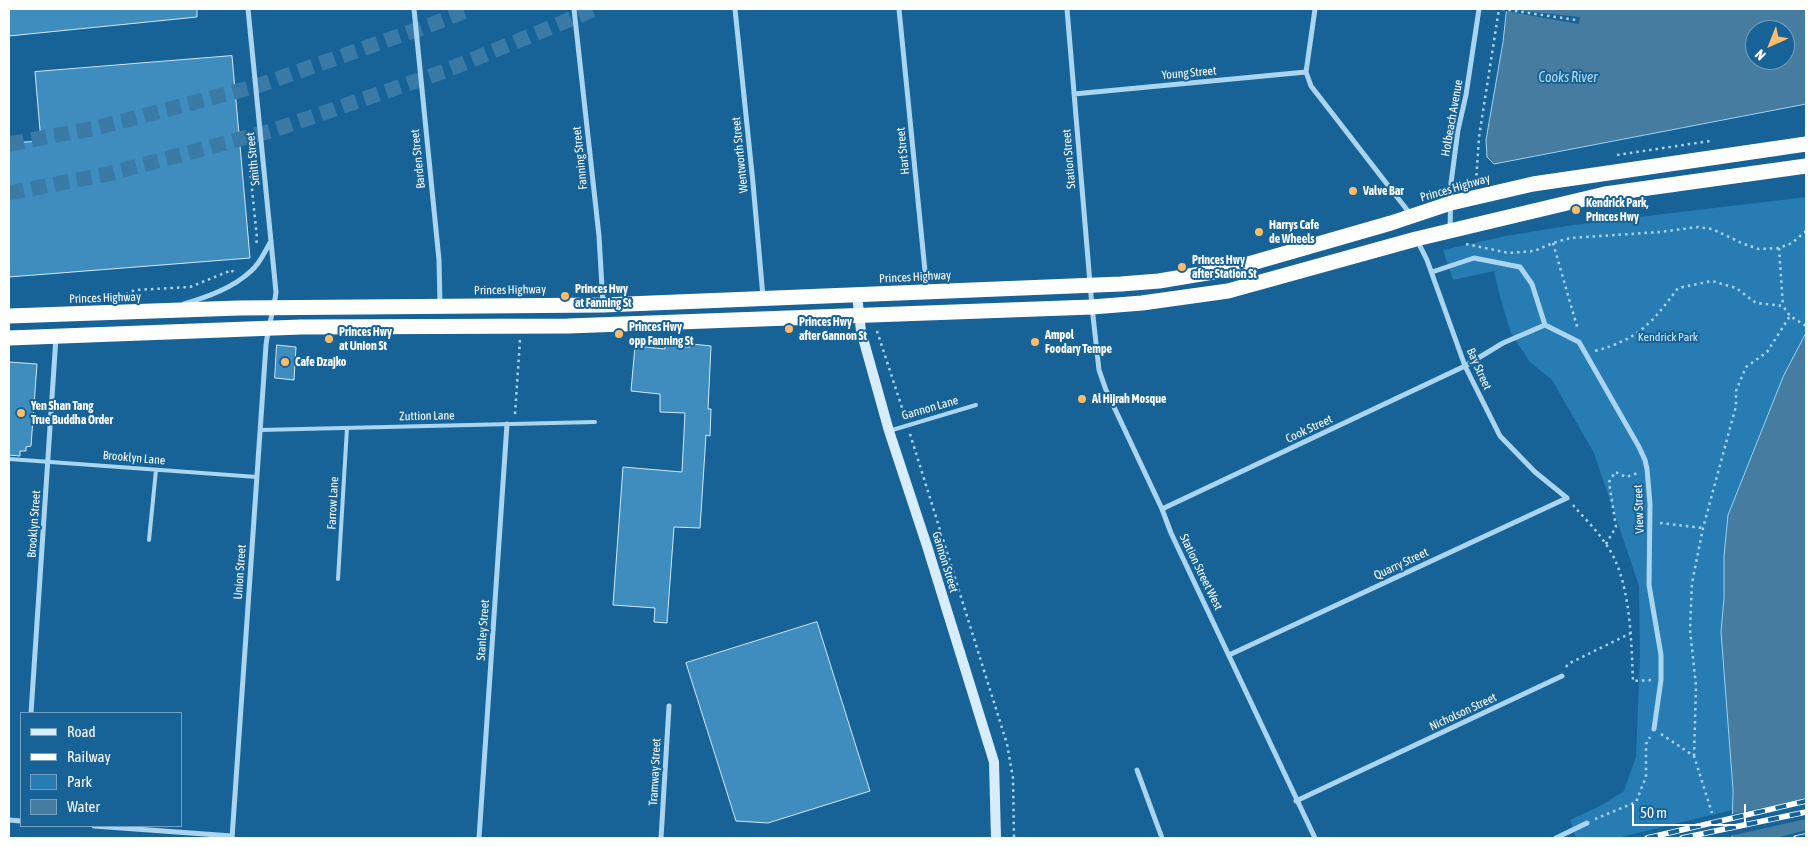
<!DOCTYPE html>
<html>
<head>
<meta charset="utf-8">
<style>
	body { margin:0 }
	#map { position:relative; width:1815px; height:847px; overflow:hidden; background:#176397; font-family:"Asap Condensed",sans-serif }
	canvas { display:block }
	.frame { position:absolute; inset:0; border:10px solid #fff; pointer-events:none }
	.legend { position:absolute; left:20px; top:712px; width:162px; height:115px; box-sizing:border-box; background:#176397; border:1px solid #74a1c1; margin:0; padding:6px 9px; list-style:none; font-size:15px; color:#fff }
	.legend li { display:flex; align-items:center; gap:10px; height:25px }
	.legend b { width:25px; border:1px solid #74a1c1 }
	.north { position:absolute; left:1745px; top:20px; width:50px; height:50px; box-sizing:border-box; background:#176397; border:1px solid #74a1c1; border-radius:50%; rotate:224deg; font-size:14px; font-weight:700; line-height:20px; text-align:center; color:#fff }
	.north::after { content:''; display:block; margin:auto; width:18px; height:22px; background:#ffbc69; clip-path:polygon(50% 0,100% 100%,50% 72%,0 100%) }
	.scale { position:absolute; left:1632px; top:804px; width:114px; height:22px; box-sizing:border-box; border:2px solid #fff; border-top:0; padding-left:6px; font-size:15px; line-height:18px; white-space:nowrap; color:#fff; -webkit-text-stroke:4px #176397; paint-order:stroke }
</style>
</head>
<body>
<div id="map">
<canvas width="1815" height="847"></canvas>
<div class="frame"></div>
<ul class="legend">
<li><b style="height:6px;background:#d7edfc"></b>Road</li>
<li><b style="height:6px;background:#fff"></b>Railway</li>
<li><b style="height:14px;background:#267cb3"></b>Park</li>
<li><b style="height:14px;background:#477ca1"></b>Water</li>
</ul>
<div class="north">N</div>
<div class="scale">50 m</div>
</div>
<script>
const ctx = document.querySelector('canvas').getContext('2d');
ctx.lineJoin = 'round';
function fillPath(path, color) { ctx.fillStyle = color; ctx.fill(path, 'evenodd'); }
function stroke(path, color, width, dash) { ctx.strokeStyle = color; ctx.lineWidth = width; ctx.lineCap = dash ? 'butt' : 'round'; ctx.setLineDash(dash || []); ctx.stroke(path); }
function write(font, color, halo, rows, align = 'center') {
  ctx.font = font + ' "Asap Condensed",sans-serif'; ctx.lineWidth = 4; ctx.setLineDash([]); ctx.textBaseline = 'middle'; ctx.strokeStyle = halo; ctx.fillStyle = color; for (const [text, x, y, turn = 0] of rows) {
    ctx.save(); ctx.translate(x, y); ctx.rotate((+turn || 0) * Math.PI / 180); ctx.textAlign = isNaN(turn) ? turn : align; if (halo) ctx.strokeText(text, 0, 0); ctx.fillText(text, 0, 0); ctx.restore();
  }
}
fillPath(new Path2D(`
	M1806,197V333L1783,377L1728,515L1724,556V598L1721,632L1733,789L1732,810L1617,838H1576L1570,820L1602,805L1624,791L1636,756L1640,657L1639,586L1594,453L1552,380L1530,362L1511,333L1500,297L1494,271L1453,280L1443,250L1506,236L1573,225Z`), '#267cb3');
const water = new Path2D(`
	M1507,9H1806V104L1494,164L1487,157L1486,140L1503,42ZM1755,30H1785V60H1755Z
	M1806,333V838H1732L1733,789L1721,632L1724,598V556L1728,515L1783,377Z`);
fillPath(water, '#477ca1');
stroke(water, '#9bd2f4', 1);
fillPath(new Path2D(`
	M1505,9L1580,17L1579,24L1505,11Z
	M1806,798V819L1730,836L1729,815Z
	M1806,830V838H1776Z`), '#176397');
const building = new Path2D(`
	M9,9H197V17L9,36Z
	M232,56L250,258L9,277V143L41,141L35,72Z
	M692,344L711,346L708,409H711L710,436L706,435L700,528L674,527L667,623L654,622L655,608L613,605L623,467L682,472L685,413L660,412V394L631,391L635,346L665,349V346L689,347L692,346Z
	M277,345L296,347L294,380L275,378Z
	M9,362L37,364L31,446L26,447V451H20V456L9,455Z
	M817,622L870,791L768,823L736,821L686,663Z`);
fillPath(building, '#3f8cbe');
stroke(building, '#d0ebfc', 1);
stroke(new Path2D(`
	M9,144L96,128L257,86L430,25L471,9
	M9,193L108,174L274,130L445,71L595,9`), '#3a7aa7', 15, [15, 8]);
stroke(new Path2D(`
	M1502,9L1576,20
	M1617,155L1710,141
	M254,164L250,170L257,238L256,246
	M1476,182L1479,137L1499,9
	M1553,243L1578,330
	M1466,244L1509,253L1534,251L1553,243L1570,238L1660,232L1698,227L1712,229L1744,244L1759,249L1779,248L1792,243L1806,231
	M1779,248L1783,306
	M120,297L135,290L190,287L232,270L233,273
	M877,331L905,417
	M1595,351C1639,339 1652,323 1678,288L1712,281L1736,288L1756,303L1783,306L1790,316L1806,326
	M515,414L520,340
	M910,434L1007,744L1013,778L1014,838
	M1573,505C1583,517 1596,529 1605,543C1631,577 1631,639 1633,681L1652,680
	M1660,523L1703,528
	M1606,544L1616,527L1609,482L1615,472L1626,477L1638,473
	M1566,667L1568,664L1631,633
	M1661,734L1694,756L1712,813
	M1694,756L1696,686L1690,630L1692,583L1703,528L1736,406V391L1746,367L1767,352L1790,316
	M1595,819L1636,802L1646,777V744L1650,737`), '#a9d5f1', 2.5, [2.5, 4]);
stroke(new Path2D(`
	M260,430L595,422
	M889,431L976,405
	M9,459L257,477
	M149,540L156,470
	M338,579L347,428`), '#a9d5f1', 4);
stroke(new Path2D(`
	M414,9L439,260L440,304
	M574,9L599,236L603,304
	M735,9L753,183L763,297
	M899,9L927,291
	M1067,9L1092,307L1099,370L1106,390L1162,509L1171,533L1315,838
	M1315,9L1306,72L1311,86L1411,215
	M1074,94L1306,72
	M1450,230L1451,183L1458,130L1466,95L1479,9
	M1432,272L1474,258L1520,267L1532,284L1545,325L1579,342L1639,447L1645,460L1647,469L1650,504L1649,585L1661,655V680L1654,729
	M184,304C207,297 233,288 251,271C260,264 265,251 271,241
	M1162,509L1465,366L1503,343L1545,325
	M1229,655L1567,498L1535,472L1500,436L1465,366L1427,260L1417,240
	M31,713L56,337
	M1137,770L1162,838
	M1296,801L1562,676
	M9,820L21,821
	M94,826L232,836
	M232,838L266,345C268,327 274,310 276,292L248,9
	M479,838L507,424
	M661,838L669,706
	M1556,838L1587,823`), '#a9d5f1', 5);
stroke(new Path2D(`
	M857,295L861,331L889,431L927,546L994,762L996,838`), '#d7edfc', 10);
stroke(new Path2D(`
	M9,316L239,308L603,305L1121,284L1159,281L1231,269L1391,223L1451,203L1533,184L1806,144
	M9,338L301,327L568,326L1092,307L1142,303L1228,291L1416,239L1605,194L1806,166`), '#fff', 15);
const rail = new Path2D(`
	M1647,838L1806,801
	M1682,838L1806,812
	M1796,838L1806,836`);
stroke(rail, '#fff', 5.5);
stroke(rail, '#176397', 4, [11]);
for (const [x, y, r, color] of [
	[1353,191,5,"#ffbc69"],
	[1576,210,5,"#ffbc69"],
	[1259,232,5,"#ffbc69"],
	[1182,267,5,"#ffbc69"],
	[565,296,5,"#ffbc69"],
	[789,329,5,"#ffbc69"],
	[619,334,5,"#ffbc69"],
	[329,339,5,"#ffbc69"],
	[1035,342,5,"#ffbc69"],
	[285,362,5,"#ffbc69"],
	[1082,399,5,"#ffbc69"],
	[21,413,5,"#ffbc69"]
]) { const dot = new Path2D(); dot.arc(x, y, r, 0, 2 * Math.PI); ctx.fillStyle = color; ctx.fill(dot); stroke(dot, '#176397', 2); }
write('12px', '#fff', '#176397', [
	["Young Street",1189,73,-5],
	["Holbeach Avenue",1452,118,-80],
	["Hart Street",903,151,-96],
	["Wentworth Street",740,155,-96],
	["Fanning Street",580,158,-96],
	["Smith Street",253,159,-96],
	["Barden Street",418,159,-96],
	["Station Street",1069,159,-95],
	["Princes Highway",1455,188,-16],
	["Princes Highway",915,277,-3],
	["Princes Highway",510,290,-1],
	["Princes Highway",105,298,-2],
	["Bay Street",1479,369,66],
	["Gannon Lane",930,408,-16],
	["Zuttion Lane",427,416,-1],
	["Cook Street",1309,429,-25],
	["Brooklyn Lane",134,458,5],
	["Farrow Lane",333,503,-87],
	["View Street",1639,509,-92],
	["Brooklyn Street",34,524,-86],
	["Gannon Street",945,562,73],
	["Quarry Street",1401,564,-25],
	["Union Street",240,572,-86],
	["Station Street West",1201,572,64],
	["Stanley Street",483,630,-86],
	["Nicholson Street",1463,712,-25],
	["Tramway Street",655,772,-87]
]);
write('bold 12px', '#fff', '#176397', [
	["Valve Bar",1363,191],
	["Kendrick Park,",1586,203],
	["Princes Hwy",1586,217],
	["Harrys Cafe",1269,225],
	["de Wheels",1269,239],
	["Princes Hwy",1192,260],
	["after Station St",1192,274],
	["Princes Hwy",575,289],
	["at Fanning St",575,303],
	["Princes Hwy",799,322],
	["after Gannon St",799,336],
	["Princes Hwy",629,327],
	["opp Fanning St",629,341],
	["Princes Hwy",339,332],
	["at Union St",339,346],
	["Ampol",1045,335],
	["Foodary Tempe",1045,349],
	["Cafe Dzajko",295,362],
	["Al Hijrah Mosque",1092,399],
	["Yen Shan Tang",31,406],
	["True Buddha Order",31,420]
], 'left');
write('12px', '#d0ebfc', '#176397', [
	["Kendrick Park",1668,337]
]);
write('italic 14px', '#b5def8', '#176397', [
	["Cooks River",1568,78]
]);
</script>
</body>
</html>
